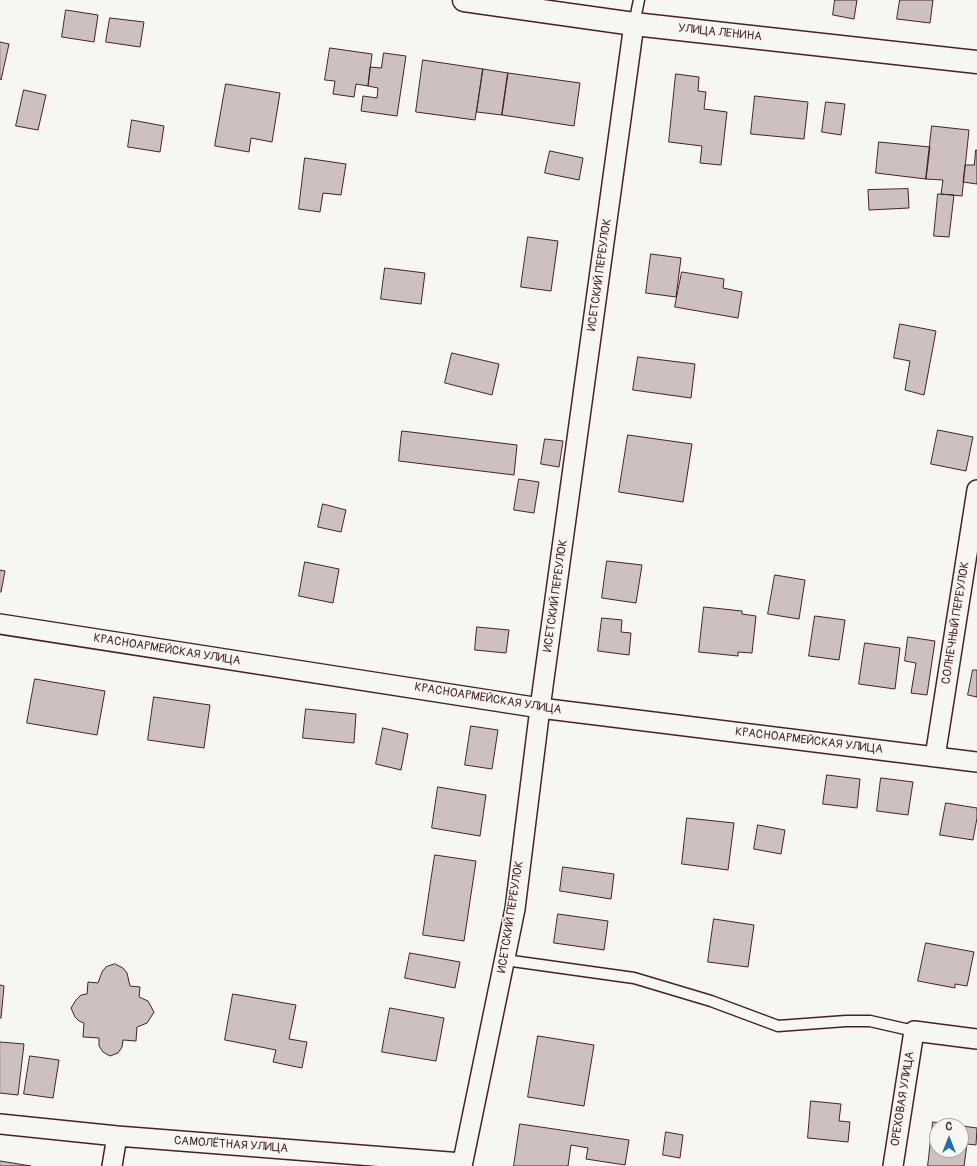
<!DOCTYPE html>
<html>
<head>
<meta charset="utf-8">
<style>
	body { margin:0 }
	#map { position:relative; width:977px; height:1166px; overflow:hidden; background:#f6f6f2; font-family:Pangolin,sans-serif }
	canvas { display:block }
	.north { position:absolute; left:929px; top:1118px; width:40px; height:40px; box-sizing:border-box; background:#f6f6f2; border:1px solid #b1a0a2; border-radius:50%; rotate:0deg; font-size:11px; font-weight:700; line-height:16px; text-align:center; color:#4a1f2b }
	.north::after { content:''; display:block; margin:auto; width:14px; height:18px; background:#1f6fb2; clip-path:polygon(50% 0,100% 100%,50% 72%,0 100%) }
</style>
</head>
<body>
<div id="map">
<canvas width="977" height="1166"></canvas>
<div class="north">С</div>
</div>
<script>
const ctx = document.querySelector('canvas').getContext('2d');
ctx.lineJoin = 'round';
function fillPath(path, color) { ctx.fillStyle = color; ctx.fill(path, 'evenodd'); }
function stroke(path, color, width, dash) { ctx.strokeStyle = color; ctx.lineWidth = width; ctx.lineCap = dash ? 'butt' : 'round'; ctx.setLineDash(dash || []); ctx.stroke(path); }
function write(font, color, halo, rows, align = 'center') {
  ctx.font = font + ' Pangolin,sans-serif'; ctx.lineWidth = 3; ctx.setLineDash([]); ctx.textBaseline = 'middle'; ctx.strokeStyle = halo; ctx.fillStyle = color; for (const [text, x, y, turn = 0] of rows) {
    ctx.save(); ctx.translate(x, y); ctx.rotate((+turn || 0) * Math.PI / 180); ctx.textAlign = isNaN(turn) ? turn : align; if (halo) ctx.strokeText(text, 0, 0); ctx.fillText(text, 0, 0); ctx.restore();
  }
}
const building = new Path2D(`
	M835,0H857L854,19L833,15Z
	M900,0H933L930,23L897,19Z
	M66,10L98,15L94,42L62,37Z
	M110,18L144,22L140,47L106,42Z
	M0,42L9,44L1,80L0,79Z
	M330,48L372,54L368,86L356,84L354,97L333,94L335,81L325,80Z
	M384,53L406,56L397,116L361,111L363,96L377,98L378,88L368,86L370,67L381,68Z
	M423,60L483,69L475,120L416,112Z
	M483,69L508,73L502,115L477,112Z
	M508,73L580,83L574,126L502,115Z
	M676,74L699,77L698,91L706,92L704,109L727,112L721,165L700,163L702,146L669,142Z
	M226,84L280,93L272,142L251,138L249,152L215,146Z
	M24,90L46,95L38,130L16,126Z
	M755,96L808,102L804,139L751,134Z
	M826,102L845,104L841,135L822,132Z
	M132,120L164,126L160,152L128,147Z
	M932,126L969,130L962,196L941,194L943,180L926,179Z
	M879,142L930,147L926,179L876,173Z
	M976,150H977V184L963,182L965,165H974Z
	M550,151L583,158L579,180L545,173Z
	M305,158L346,164L341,195L323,193L320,212L299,209Z
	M908,189L909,208L869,210L868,190Z
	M938,194L954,195L949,237L934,236Z
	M528,237L558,241L551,291L521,287Z
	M651,254L681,258L676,297L646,293Z
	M385,268L425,273L421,304L381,299Z
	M682,272L724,279L723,288L742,292L738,318L675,307Z
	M900,324L936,331L924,395L905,390L910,361L894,358Z
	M452,353L499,364L492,395L445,383Z
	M638,357L695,364L691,398L633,390Z
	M938,430L973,437L966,471L931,464Z
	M402,431L517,445L514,475L399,461Z
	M628,435L692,444L683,502L619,492Z
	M545,439L563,441L559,467L541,464Z
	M519,479L539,482L534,513L514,510Z
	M323,504L346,510L341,532L318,527Z
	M607,561L642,565L636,603L602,598Z
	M305,562L339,569L333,603L299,596Z
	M0,570L5,571L1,592H0Z
	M775,575L805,580L799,619L768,614Z
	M704,607L742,611V614L756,616L752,653L738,652V656L699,652Z
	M815,616L845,620L839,660L809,656Z
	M602,618L622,620L621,632L631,633L629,655L598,651Z
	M477,627L509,630L506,653L475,650Z
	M908,637L935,641L927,695L911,693L916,663L905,661Z
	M865,643L900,648L895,689L859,684Z
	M973,670H977V697L968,695Z
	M35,679L105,691L97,735L27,723Z
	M154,697L210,705L204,748L148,740Z
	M306,709L356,714L354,743L303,738Z
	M471,726L498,730L492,769L465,765Z
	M383,728L408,734L401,770L376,764Z
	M827,775L860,779L857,808L823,804Z
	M881,778L913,782L908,815L877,811Z
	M438,787L486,795L480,836L432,828Z
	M946,803L977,808V818L973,840L940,835Z
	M687,818L734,823L728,870L682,864Z
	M758,825L785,830L781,854L754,849Z
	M435,855L476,861L464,941L423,935Z
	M563,867L614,874L611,899L560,891Z
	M558,914L608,921L604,950L554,943Z
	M714,919L754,925L748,967L708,962Z
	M926,943L974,952L967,986L955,984V988L918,981Z
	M410,953L460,962L455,988L405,978Z
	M115,964L123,968L127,973L130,986L140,987L139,997L148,1001L154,1012L147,1023L137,1027L136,1041L123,1040L122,1047L118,1053L110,1056L103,1052L99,1046V1038L83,1037L84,1023L79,1021L75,1017L71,1008L76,1000L81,995L87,994L88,982L98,983L102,972L106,967Z
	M0,985L4,986L1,1018H0Z
	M233,994L296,1005L289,1039L307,1042L302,1068L273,1062L276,1050L225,1040Z
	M390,1008L444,1018L436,1061L382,1052Z
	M538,1036L594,1045L584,1106L528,1097Z
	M0,1042L24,1044L18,1095L0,1093Z
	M30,1056L59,1060L53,1098L24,1094Z
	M811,1101L841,1104L839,1121L850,1122L848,1142L808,1138Z
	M933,1122L977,1128L976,1145L967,1144L964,1166H928ZM937,1126H961V1150H937Z
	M520,1124L629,1140L625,1165L586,1159L588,1148L571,1145L568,1166H514Z
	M666,1132L683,1135L680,1158L663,1155Z
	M0,1161L31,1166H0Z`);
fillPath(building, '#ccc1c0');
stroke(building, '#4a1f2b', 1);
const service = new Path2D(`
	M634,24L639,0
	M505,960L634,978L711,1001L778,1026L846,1021H870L914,1031`);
const minor = new Path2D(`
	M0,624L540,708L977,762
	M935,757L977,490
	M0,1124L117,1136L462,1163
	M112,1166L117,1136
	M462,1166L515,909L540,708L634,24
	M893,1166L914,1031L977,1039`);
const tertiary = new Path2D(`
	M464,0L634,24L977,62`);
stroke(service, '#4a1f2b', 13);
stroke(minor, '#4a1f2b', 22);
stroke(tertiary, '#4a1f2b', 25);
stroke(service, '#f6f6f2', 10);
stroke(minor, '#f6f6f2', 19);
stroke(tertiary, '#f6f6f2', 22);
write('12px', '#4a1f2b', '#f6f6f2', [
	["УЛИЦА ЛЕНИНА",720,33,6],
	["ИСЕТСКИЙ ПЕРЕУЛОК",600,275,-82],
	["ИСЕТСКИЙ ПЕРЕУЛОК",556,596,-82],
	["СОЛНЕЧНЫЙ ПЕРЕУЛОК",956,623,-81],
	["КРАСНОАРМЕЙСКАЯ УЛИЦА",167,650,9],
	["КРАСНОАРМЕЙСКАЯ УЛИЦА",488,699,9],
	["КРАСНОАРМЕЙСКАЯ УЛИЦА",809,741,7],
	["ИСЕТСКИЙ ПЕРЕУЛОК",511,917,-81],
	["ОРЕХОВАЯ УЛИЦА",903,1099,-81],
	["САМОЛЁТНАЯ УЛИЦА",231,1145,4]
]);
</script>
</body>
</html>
